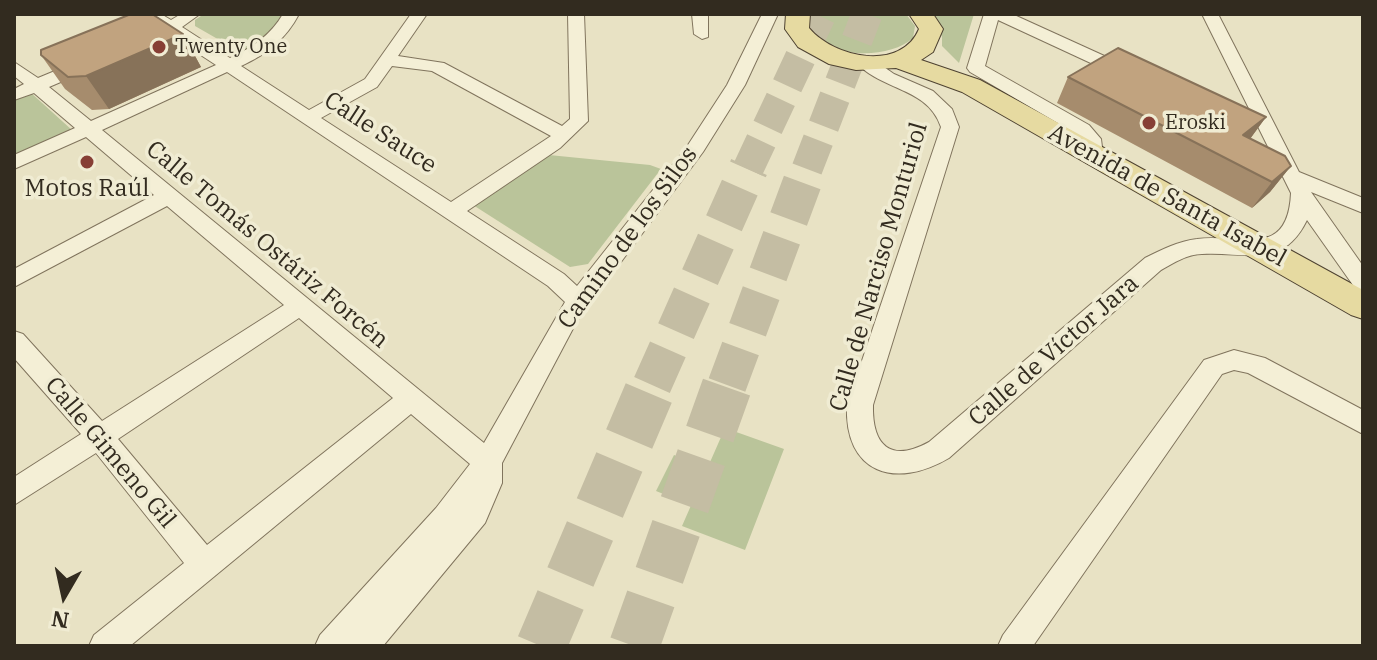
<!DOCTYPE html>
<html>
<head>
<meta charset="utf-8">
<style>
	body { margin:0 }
	#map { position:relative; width:1377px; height:660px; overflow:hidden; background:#e8e2c4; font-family:"IBM Plex Serif",serif }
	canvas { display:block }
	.frame { position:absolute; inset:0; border:16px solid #322b1f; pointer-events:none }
	.north { position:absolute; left:24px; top:556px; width:80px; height:80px; -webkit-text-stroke:6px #f0ecd3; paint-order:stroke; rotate:189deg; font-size:22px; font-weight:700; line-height:32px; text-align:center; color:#322b1f }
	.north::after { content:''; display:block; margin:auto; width:28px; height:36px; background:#322b1f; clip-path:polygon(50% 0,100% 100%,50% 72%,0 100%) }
</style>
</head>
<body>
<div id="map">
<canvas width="1377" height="660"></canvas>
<div class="frame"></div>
<div class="north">N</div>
</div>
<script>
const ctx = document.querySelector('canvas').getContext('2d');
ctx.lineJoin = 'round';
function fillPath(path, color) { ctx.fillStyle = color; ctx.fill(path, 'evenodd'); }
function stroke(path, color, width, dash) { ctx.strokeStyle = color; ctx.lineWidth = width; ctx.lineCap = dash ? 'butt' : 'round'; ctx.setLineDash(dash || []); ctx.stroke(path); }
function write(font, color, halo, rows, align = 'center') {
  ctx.font = font + ' "IBM Plex Serif",serif'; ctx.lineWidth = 7; ctx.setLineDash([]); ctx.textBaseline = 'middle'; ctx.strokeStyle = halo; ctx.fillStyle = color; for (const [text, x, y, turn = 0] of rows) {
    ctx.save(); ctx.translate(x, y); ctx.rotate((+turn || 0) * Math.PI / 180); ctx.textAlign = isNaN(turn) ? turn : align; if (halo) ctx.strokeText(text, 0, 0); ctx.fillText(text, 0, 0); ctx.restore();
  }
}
fillPath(new Path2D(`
	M204,14H283L273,33L242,53L195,26V20Z
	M811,14H906L915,26L913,38C888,61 818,60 807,22Z
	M932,14H974L959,63L942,46V37Z
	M30,92L73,131L14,157V98Z
	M549,155L650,165L661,169L588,264L570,267L473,205Z
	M725,428L784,449L745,550L682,526Z
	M674,455L703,466L686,503L656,491Z`), '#bac49a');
stroke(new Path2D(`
	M748,169L821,14
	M807,169L867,14`), '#c4bda3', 31, [31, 15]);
stroke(new Path2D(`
	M652,385L749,167
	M727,385L808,167`), '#c4bda3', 39, [39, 20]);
stroke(new Path2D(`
	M541,646L653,383
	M634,646L728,383`), '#c4bda3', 50, [50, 25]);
const street = new Path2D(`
	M142,14H161L171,20L181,14H200L182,27L230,58C252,48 271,35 283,14H299C286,39 267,54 241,66L309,110L365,79L411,14H427L398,56L444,63L562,126L570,119L568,14H584L588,121L560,148L467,211L564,274L577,286L686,148L727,85L762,14H778L745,85L703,152L577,321L502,463V483L485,523L383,646H315L320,635L436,508L470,464L411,414L130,646H89L94,635L184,563L96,453L14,505V477L81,434L14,358V331L23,334L102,421L284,305L167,206L14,287V269L154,195L86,137L14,169V155L75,128L34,93L14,100V89L24,84L14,76V62L38,78L79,61H91L94,65L91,69L49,87L91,121L216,65L170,35L160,39L154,37L152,34L159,27ZM392,66L432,71L551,136L451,202L321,118L377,87ZM227,72L548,286L565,302L484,443L102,130ZM299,318L393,398L207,545L118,439Z
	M692,14H708V37L702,39L694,34Z
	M984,14H1012L1133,69L1136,73L1133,77H1121L998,20L985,66L1089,125L1101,139L1103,155L1100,159H1086L1082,140L1075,133L970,72L967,68Z
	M1202,14H1218L1299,172L1363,198V213L1311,192L1363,266V290L1355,288L1307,220C1282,271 1245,251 1202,254C1187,254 1174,263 1161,270L949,458C895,490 844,473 847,405L941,127C928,87 881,91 856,62L859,58H871L894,74L933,91L952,109L959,127L873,405C872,446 891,463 929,442L1145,258C1161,250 1179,241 1197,239C1239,233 1288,261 1291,193Z
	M1234,350L1265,358L1363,410V434L1248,373L1234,370L1222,374L1033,646H998L1003,635L1204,360Z`);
const primary = new Path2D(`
	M786,14H810L809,28C834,58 901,72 919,29L909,14H933L943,29L933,52L921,60L980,80L1363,290V319L1351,315L962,92L896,68L856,70L829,64L798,47L785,29Z`);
stroke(street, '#80745d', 2);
stroke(primary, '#4e4231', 2);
fillPath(street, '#f4efd6');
fillPath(primary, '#e6daa1');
fillPath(new Path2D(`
	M183,34L201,67L109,109L92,110L65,89L41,55Z
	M1068,77L1266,117L1250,139L1291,166L1270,192L1252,208L1057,103Z`), '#a68c6d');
fillPath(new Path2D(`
	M183,34L201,67L109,109L86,76Z
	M1266,117L1247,143L1243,135Z
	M1291,166L1270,192L1252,208L1272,182Z`), '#877259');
const building = new Path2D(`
	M131,14H152L183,34L86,76L68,77L41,55V50Z
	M1118,48L1266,117L1243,135L1285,156L1291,166L1272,182L1068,77Z`);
fillPath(building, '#c1a37f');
stroke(building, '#877259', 2);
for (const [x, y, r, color] of [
	[159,47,8,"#873f35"],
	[1149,123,8,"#873f35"],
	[87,162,8,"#873f35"]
]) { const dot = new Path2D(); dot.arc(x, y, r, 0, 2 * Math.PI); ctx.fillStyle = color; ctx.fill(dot); stroke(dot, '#f0ecd3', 3); }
write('20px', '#322b1f', '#f0ecd3', [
	["Twenty One",175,47],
	["Eroski",1165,123]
], 'left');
write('24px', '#322b1f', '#f0ecd3', [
	["Calle Sauce",380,133,33],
	["Avenida de Santa Isabel",1167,196,29],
	["Camino de los Silos",628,238,-54],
	["Calle Tomás Ostáriz Forcén",267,245,40],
	["Calle de Narciso Monturiol",879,267,-74],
	["Calle de Víctor Jara",1054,351,-41],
	["Calle Gimeno Gil",110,453,50]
]);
write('24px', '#322b1f', '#f0ecd3', [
	["Motos Raúl",87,189]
]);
</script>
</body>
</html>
